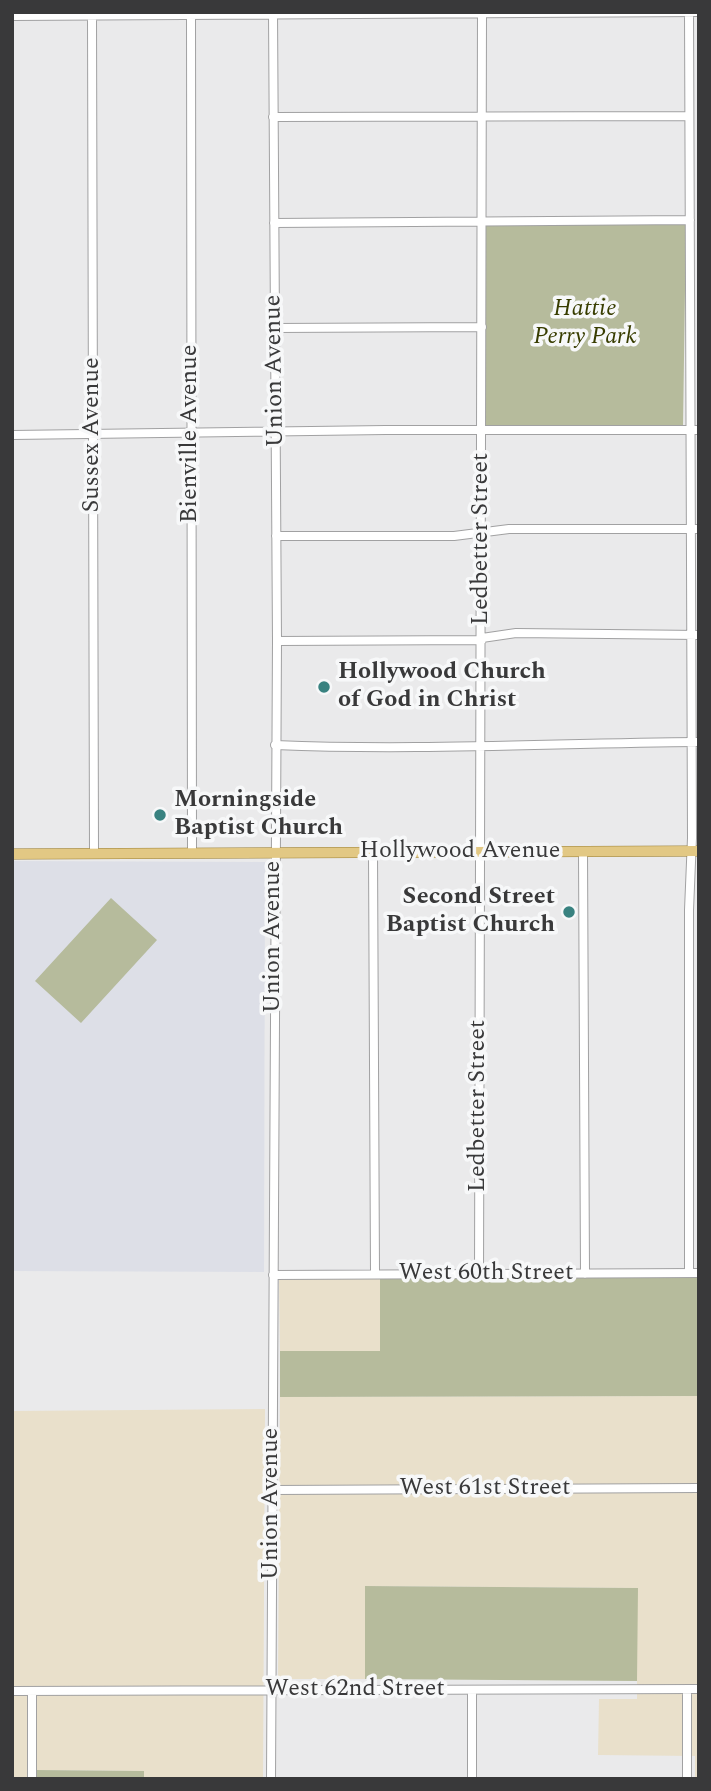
<!DOCTYPE html>
<html>
<head>
<meta charset="utf-8">
<style>
	body { margin:0 }
	#map { position:relative; width:711px; height:1791px; overflow:hidden; background:#eaeaeb; font-family:Spectral,serif }
	canvas { display:block }
	.frame { position:absolute; inset:0; border:14px solid #39393a; pointer-events:none }
</style>
</head>
<body>
<div id="map">
<canvas width="711" height="1791"></canvas>
<div class="frame"></div>
</div>
<script>
const ctx = document.querySelector('canvas').getContext('2d');
ctx.lineJoin = 'round';
function fillPath(path, color) { ctx.fillStyle = color; ctx.fill(path, 'evenodd'); }
function stroke(path, color, width, dash) { ctx.strokeStyle = color; ctx.lineWidth = width; ctx.lineCap = dash ? 'butt' : 'round'; ctx.setLineDash(dash || []); ctx.stroke(path); }
function write(font, color, halo, rows, align = 'center') {
  ctx.font = font + ' Spectral,serif'; ctx.lineWidth = 7; ctx.setLineDash([]); ctx.textBaseline = 'middle'; ctx.strokeStyle = halo; ctx.fillStyle = color; for (const [text, x, y, turn = 0] of rows) {
    ctx.save(); ctx.translate(x, y); ctx.rotate((+turn || 0) * Math.PI / 180); ctx.textAlign = isNaN(turn) ? turn : align; if (halo) ctx.strokeText(text, 0, 0); ctx.fillText(text, 0, 0); ctx.restore();
  }
}
fillPath(new Path2D(`
	M279,1279H380V1351H280Z
	M699,1396V1779H695V1756L598,1755L599,1699H637V1588L366,1586L365,1679H278L280,1397Z
	M265,1409L263,1779H144V1771L36,1770V1779H12V1411Z`), '#e9e0cb');
fillPath(new Path2D(`
	M13,861L265,862L264,1272L12,1271Z`), '#dddfe7');
fillPath(new Path2D(`
	M686,224L683,426H486V225Z
	M111,898L157,940L81,1023L35,981Z
	M699,1277V1396L280,1397V1351H380V1279Z
	M365,1586L638,1588L637,1681L365,1679Z
	M36,1770L144,1771V1779H36Z`), '#b6bb9c');
const minor = new Path2D(`
	M689,12L692,838L689,910V1273
	M191,15L192,853
	M12,16L699,12
	M92,16L94,854
	M273,117L689,116
	M274,223L690,220
	M275,328L482,327
	M12,435L386,430H699
	M276,536H454L509,529H699
	M482,638L516,633L699,635
	M277,641L482,640
	M275,745C416,751 557,743 699,742
	M583,852L585,1274
	M373,853L375,1274
	M479,1274L482,12
	M273,1275L699,1273
	M272,1490L699,1488
	M687,1689V1779
	M472,1690V1779
	M12,1691L699,1689
	M32,1691V1779
	M271,1779L277,641L273,12`);
const major = new Path2D(`
	M12,854L699,851`);
stroke(minor, '#a1a1a2', 10);
stroke(major, '#9a7f35', 11);
stroke(minor, '#fff', 8);
stroke(major, '#e2c884', 10);
for (const [x, y, r, color] of [
	[324,687,7,"#398280"],
	[160,815,7,"#398280"],
	[569,912,7,"#398280"]
]) { const dot = new Path2D(); dot.arc(x, y, r, 0, 2 * Math.PI); ctx.fillStyle = color; ctx.fill(dot); stroke(dot, '#f7f8f9', 2.5); }
write('italic 24px', '#383d00', '#f7f8f9', [
	["Hattie",585,310],
	["Perry Park",585,338]
]);
write('24px', '#39393a', '#f7f8f9', [
	["Union Avenue",276,371,-91],
	["Bienville Avenue",191,434,-90],
	["Sussex Avenue",93,435,-90],
	["Ledbetter Street",482,539,-90],
	["Hollywood Avenue",460,852],
	["Union Avenue",274,937,-90],
	["Ledbetter Street",479,1106,-90],
	["West 60th Street",486,1274],
	["West 61st Street",485,1489],
	["Union Avenue",272,1504,-90],
	["West 62nd Street",355,1690]
]);
write('bold 24px', '#39393a', '#f7f8f9', [
	["Hollywood Church",338,673],
	["of God in Christ",338,701],
	["Morningside",174,801],
	["Baptist Church",174,829],
	["Second Street",555,898,"right"],
	["Baptist Church",555,926,"right"]
], 'left');
</script>
</body>
</html>
